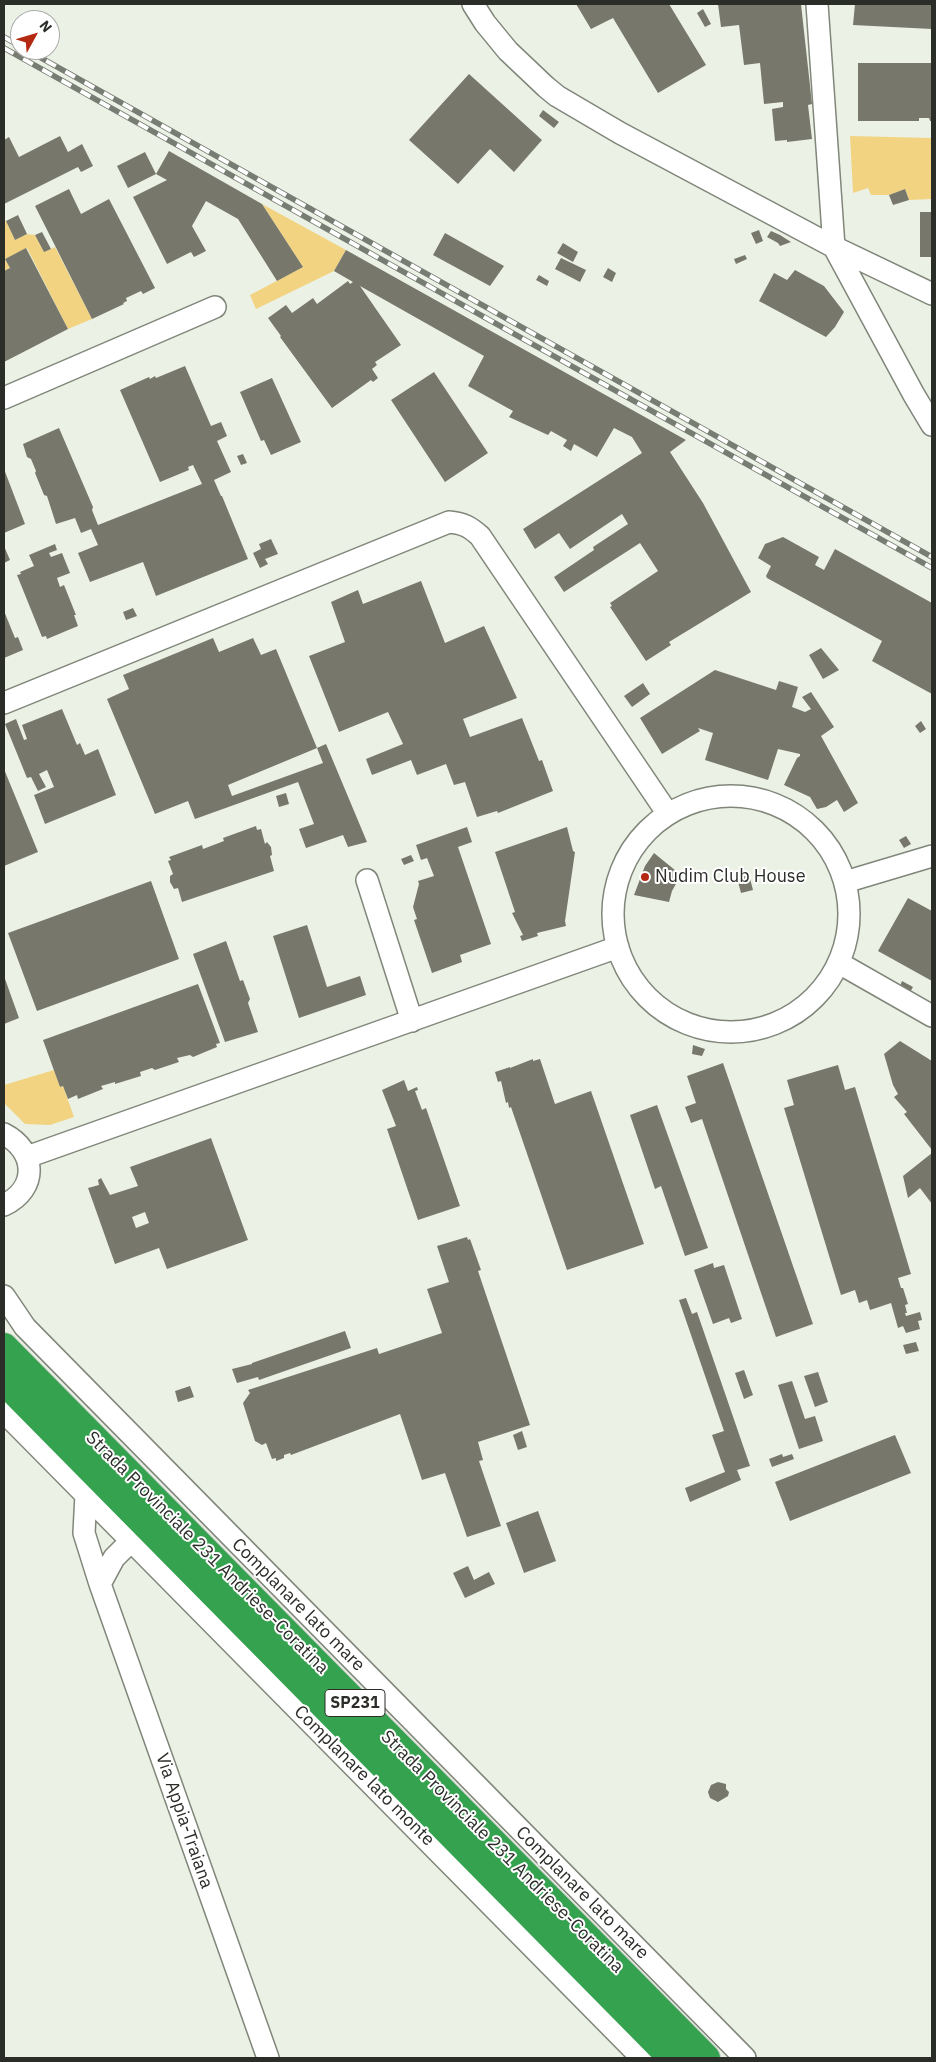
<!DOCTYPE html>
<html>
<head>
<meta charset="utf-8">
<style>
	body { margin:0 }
	#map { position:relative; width:936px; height:2062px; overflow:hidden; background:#ebf2e5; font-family:"IBM Plex Sans",sans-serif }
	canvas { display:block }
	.frame { position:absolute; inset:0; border:5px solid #2a2d28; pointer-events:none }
	.north { position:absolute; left:10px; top:10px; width:50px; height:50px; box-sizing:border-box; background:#fff; border:1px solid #aaaba9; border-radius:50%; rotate:51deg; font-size:14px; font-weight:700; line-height:20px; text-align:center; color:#2a2d28 }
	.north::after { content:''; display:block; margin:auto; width:18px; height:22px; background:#b52811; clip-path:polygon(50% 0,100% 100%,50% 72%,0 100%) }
</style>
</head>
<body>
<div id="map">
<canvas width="936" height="2062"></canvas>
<div class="frame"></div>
<div class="north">N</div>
</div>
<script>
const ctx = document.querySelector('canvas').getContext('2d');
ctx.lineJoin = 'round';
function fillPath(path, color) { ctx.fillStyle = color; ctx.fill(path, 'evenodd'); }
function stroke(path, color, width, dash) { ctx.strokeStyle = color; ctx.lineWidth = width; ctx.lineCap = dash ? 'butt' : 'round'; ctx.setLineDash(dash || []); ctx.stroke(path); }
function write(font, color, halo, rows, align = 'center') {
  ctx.font = font + ' "IBM Plex Sans",sans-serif'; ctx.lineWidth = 4; ctx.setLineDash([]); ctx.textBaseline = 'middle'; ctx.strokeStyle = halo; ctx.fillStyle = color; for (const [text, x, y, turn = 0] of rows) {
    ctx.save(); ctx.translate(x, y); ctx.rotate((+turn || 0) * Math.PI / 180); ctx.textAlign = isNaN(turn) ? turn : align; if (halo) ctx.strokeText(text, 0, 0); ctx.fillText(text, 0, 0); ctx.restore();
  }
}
fillPath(new Path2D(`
	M850,136L932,138V201V199L909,200L905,189L889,195H871L868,188L853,193Z
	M262,204L346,250L334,271L256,309L250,295L303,267Z
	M6,221L15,240L27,234L35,235L44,252L55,247L92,319L68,329L27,248L5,259L10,268L4,271V222Z
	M54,1070L60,1087L63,1086L74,1117L50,1125L25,1124L4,1103V1085Z`), '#f1d382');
fillPath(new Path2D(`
	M576,4H669L706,65L658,93L613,18L591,29Z
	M718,4H801L812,104L808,105L812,139L787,142V140L775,141L772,109L783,107V102L764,104L760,63L744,65L739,25L721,27Z
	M855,4H932V29L853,25Z
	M703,9L711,24L705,27L697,13Z
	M858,63H932V121H930L929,118H919V121H858Z
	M469,74L542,140L514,172L490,149L458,184L409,140Z
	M543,110L559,122L554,128L539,116Z
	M60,136L68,152L82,144L93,166L81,172L78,167L4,204V140L9,137L19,157Z
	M169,151L262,204L303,267L277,281L238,219L206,201L192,226L206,251L194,257L191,252L167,264L133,197L167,180L156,174L128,188L117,166L145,152L156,174Z
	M69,189L81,214L109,199L155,288L143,294L141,291L126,298L127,301L123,303L124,304L92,319L35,206Z
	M905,189L909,200L893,205L889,195Z
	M920,212H932V257H920Z
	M18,215L27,234L15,240L6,221Z
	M759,230L763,241L756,244L751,233Z
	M771,231L780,235L791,242L780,246L778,243L767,237Z
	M42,232L51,249L44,252L35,235Z
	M445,233L504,266L490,286L433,255Z
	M563,243L578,252L573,262L557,253Z
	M26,248L68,329L4,362V271L10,268L5,259Z
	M346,250L686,440L670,452L703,503L751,592L669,642L671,645L646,661L610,607L612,606L610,603L658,571L640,543L564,592L554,577L594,550L593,547L628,524L622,514L570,549L559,533L535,549L523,529L642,453L632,437L614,428L597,457L574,444L571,451L563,446L567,440L551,431L548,435L509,417L513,411L468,386L484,356L360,286L401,345L375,362L377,365L372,369L378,378L373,382L371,380L332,408L280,337L281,336L268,318L286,305L292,313L313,298L317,304L348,281L350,284L353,282L334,271Z
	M745,255L747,259L736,264L734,259Z
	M561,258L586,270L580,282L555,269Z
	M608,268L616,273L612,282L603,277Z
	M795,270L824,286L844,312L835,327L826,337L759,301L774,273L787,280Z
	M539,275L549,281L547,286L536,280Z
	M185,366L211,426L221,422L227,436L217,441L231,472L214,480L221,496H222L248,559L156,596L143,562L90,582L78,553L98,545L91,529L81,533L75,518L56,524L47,496L44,495L35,473L36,471L31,459L27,457L23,444L59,428L93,507L92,510L98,525L202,484L193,465L188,467L189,470L160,482L120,390L149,377L150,379L155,376L156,378Z
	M434,372L488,453L445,482L391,400Z
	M272,378L301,442L271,455L264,440L261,441L240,392Z
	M243,454L247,463L241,465L237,456Z
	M4,469L25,524L4,533Z
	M783,537L819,557L815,565L824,570L835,549L932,603V694L872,661L882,641L767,578L766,576L771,566L758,558L765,544Z
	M271,539L278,554L265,559L268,564L260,568L253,553L261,549L259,544Z
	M55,544L57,550L49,553L51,557L62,553L70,573L57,578L60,587L64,585L76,615H74L78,626L47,639L46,636L42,637L17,575L21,574L20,572L34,566L29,555Z
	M4,546L10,560L4,563Z
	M421,581L445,643L484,626L517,698L463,719L470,737L522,718L539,761L542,760L553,791L498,813L497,811L477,817L465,782L454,785L446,764L417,775L411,760L372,775L366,759L403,744L388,712L339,732L309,656L345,642L331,602L358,590L363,604Z
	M133,608L137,616L126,620L123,612Z
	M4,611L15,638L18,637L23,650L4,658Z
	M213,638L219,652L253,638L261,655L276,649L317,748L228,785L232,796L323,763L317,748L326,744L367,842L348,847L343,835L306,848L299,829L314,824L298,782L195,819L188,801L155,814L107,699L129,689L123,675Z
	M821,648L839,670L823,679L809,655Z
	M715,670L776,690L779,681L798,687L792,707L805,712L811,709L802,697L811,692L834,727L821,736L858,803L844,812L837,800L826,807L817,809L810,797L784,785L797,758L800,756V754L778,749L768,780L705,760L713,733L698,728L700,731L662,754L640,718Z
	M643,683L650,694L632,707L624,696Z
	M62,709L77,745L80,743L85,755L98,749L116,795L45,824L34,795L54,787L47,770L39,774L46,787L38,791L31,777L27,778L5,724L16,719L24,740L27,739L22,725Z
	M921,721L926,729L920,733L915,726Z
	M4,769L38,852L4,866Z
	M286,793L289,804L279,807L276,796Z
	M256,826L257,830L261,829L265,844L267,842L271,847L272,855L270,856L274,871L182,902L178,888L174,889L170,882V876L173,874L168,861L171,860L169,857L202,845L203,849L224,841L223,838Z
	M467,827L472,842L458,847L491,944L460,955L462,962L432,973L414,920L417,919L413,907L419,884L418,881L434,876L427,858L421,860L416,845Z
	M567,827L573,851L575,852L565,921L566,926L537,933L538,936L522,941L520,936L523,935L512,913L515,912L495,852Z
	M906,836L911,844L904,848L899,840Z
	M654,853L681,875L672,891L669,902L634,895L645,866Z
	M411,855L414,861L404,865L401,859Z
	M749,875L753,890L741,893L737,878Z
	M151,881L179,959L37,1011L8,933Z
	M908,898L932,911V981L878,951Z
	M307,925L327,987L360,976L366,995L299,1018L273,936Z
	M226,941L240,981L243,980L250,999L248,1003L258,1032L225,1042L193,954Z
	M4,976L19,1018L4,1024Z
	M902,981L913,987L909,994L899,989Z
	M198,984L220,1043L216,1044L217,1047L193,1057L190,1055L177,1058L179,1062L155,1070L152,1068L140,1072L141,1076L115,1084V1082L101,1086L103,1089L78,1099L77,1095L68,1099L63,1086L60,1087L43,1040Z
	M900,1041L932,1061V1150L904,1114L907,1112L894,1097L898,1094L893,1085L884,1054Z
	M693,1045L705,1049L702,1056L692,1054Z
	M533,1059V1061L540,1059L555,1104L591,1091L644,1244L567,1270L511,1107L509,1108L508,1102L506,1103L501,1081L498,1082L495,1072L510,1067V1068Z
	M723,1063L813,1324L776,1337L702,1119L691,1123L685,1107L696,1103L687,1076Z
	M838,1065L845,1090L855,1087L911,1274L898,1278L901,1288H903L908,1304L905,1305L907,1313H905L906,1316L920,1312L922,1320L918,1321L920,1329L906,1333L903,1326L898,1328L891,1303L870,1310L867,1300L859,1303L855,1290L841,1295L784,1108L794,1105L787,1080Z
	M404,1080L408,1091L417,1087L418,1090L415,1091L422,1110L426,1108L460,1206L418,1220L387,1129L396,1126L382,1090Z
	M657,1105L708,1248L685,1256L661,1186L655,1189L630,1115Z
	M211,1138L248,1240L167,1269L159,1248L115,1264L88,1188L99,1185L98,1180L101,1178L110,1195L138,1186L130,1167ZM145,1212L149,1223L136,1228L132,1217Z
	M932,1153V1204L920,1188L908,1198L903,1176Z
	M467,1237L468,1240L470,1239L481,1270L478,1271L530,1425L478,1442L483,1460L479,1461L501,1526L467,1537L445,1473L422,1480L400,1414L291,1455L290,1453L284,1455V1458L276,1461V1458L272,1459L266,1443L262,1445L255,1441L243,1403L250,1393L248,1390L377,1348L379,1354L442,1333L427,1289L449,1282L437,1246Z
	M713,1263L714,1268L724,1265L742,1319L731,1323L729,1318L713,1324L694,1270Z
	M686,1298L692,1314L697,1312L750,1466L737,1470L741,1480L690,1502L685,1488L725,1472L712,1435L724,1431L679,1300Z
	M345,1331L351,1348L259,1380L258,1377L237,1383L232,1369L252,1364V1363Z
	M916,1342L919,1351L906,1354L903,1345Z
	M744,1370L753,1395L744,1399L735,1373Z
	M818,1372L828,1402L815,1407L804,1376Z
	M792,1381L805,1419L815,1416L823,1441L799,1449L778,1385Z
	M190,1386L194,1397L178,1402L175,1391Z
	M522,1431L527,1447L518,1450L513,1435Z
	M895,1435L911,1473L790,1521L775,1482Z
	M782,1454L783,1457L792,1454L794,1459L772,1467L769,1459Z
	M538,1511L556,1561L524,1573L506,1523Z
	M468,1566L474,1580L489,1572L495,1584L465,1598L453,1573Z
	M718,1782L726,1784V1789L729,1792L728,1796L718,1802L710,1798L708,1792L711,1785Z`), '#77776b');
const minor = new Path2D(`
	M473,4L485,23L508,51L546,87L557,96L620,133L834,247L914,395L932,425
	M817,4L834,247L932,294
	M4,398L215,307
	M4,703L449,522C463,523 470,527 480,536L668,814
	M613 914a118 118 0 1 1 236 0a118 118 0 1 1-236 0Z
	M367,880L412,1021
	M845,882L932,856
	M839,963L932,1016
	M4,1134C37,1151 38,1189 4,1205
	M27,1157L618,947
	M4,1296L25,1327L745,2058
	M4,1412L642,2058
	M86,1494L84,1533L100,1584L268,2058
	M100,1584L114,1558L132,1540`);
const highway = new Path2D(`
	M4,1347L706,2058
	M4,1381L672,2058`);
stroke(minor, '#80867a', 24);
stroke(highway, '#d0d1d0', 30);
stroke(minor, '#fff', 21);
stroke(highway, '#35a24f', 28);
const rail = new Path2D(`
	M4,37L20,46
	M4,48L932,568
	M27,50L932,557`);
stroke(rail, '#787d74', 5.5);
stroke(rail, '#fff', 4, [11]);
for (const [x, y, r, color] of [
	[645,877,5,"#b52811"]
]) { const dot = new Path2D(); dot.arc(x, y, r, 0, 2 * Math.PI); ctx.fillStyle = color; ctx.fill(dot); stroke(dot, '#fff', 2); }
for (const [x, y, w] of [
	[355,1703,60]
]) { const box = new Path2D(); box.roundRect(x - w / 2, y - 13.5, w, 27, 4); ctx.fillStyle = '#fff'; ctx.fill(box); stroke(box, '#2a2d28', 1); }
write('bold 16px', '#2a2d28', null, [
	["SP231",355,1703]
]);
write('18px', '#2a2d28', '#fff', [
	["Nudim Club House",655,877]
], 'left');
write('18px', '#2a2d28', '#fff', [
	["Strada Provinciale 231 Andriese-Coratina",207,1553,45],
	["Complanare lato mare",298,1605,45],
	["Complanare lato monte",364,1776,45],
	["Via Appia-Traiana",184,1821,71],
	["Strada Provinciale 231 Andriese-Coratina",502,1852,45],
	["Complanare lato mare",582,1893,45]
]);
</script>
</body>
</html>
